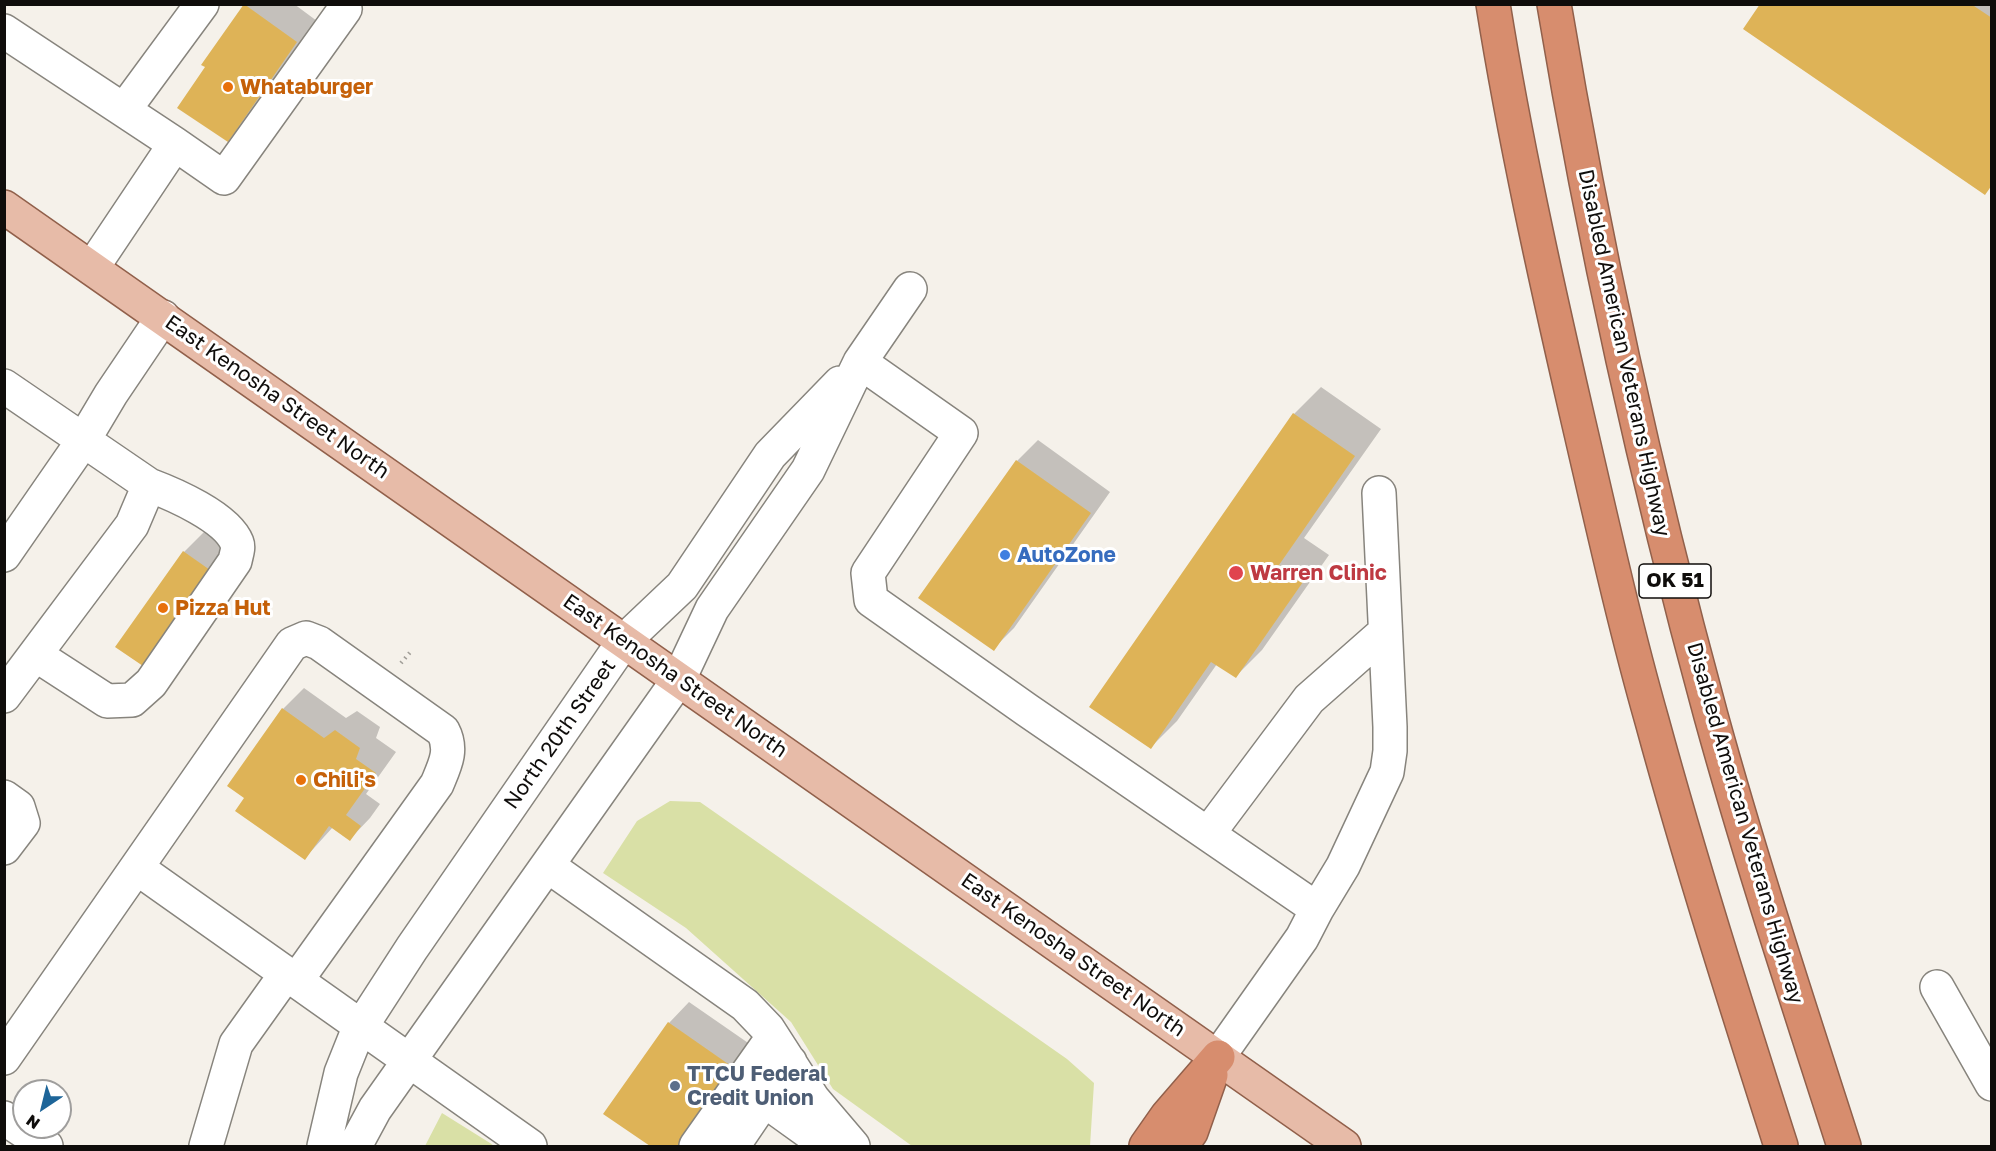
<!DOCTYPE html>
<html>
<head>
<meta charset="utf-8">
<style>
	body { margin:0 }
	#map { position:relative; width:1996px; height:1151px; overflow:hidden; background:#f5f1ea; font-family:"Golos Text",sans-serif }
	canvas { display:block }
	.frame { position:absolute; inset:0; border:6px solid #0f0d0b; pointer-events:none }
	.north { position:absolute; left:12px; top:1079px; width:60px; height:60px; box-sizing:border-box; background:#fff; border:2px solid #9f9e9d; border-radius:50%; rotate:215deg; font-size:16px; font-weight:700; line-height:24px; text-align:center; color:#0f0d0b }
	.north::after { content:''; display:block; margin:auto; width:21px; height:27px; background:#1d6599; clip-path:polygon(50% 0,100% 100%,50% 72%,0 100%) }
</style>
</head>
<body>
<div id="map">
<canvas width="1996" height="1151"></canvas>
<div class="frame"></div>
<div class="north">N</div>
</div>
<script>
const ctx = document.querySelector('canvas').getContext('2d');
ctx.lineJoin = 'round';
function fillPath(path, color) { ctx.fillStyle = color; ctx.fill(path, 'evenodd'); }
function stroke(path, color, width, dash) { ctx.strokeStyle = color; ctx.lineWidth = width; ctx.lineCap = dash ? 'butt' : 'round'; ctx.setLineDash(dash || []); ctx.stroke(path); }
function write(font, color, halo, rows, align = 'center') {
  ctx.font = font + ' "Golos Text",sans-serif'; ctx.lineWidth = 6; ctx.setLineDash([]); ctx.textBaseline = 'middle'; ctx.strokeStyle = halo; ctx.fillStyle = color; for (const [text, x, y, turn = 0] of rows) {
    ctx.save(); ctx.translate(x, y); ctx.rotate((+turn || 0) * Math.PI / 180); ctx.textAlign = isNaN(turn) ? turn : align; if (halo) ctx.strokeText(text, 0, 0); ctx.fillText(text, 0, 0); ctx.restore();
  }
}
fillPath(new Path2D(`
	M670,801L700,802L1067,1059L1094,1083L1090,1146H912L833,1089L791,1022L686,928L603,873L637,821Z
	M442,1113L490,1143L494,1146H425Z`), '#d9e0a6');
fillPath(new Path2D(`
	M245,4H294L317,21L248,120L228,140L207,67L203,64Z
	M1761,4H1992V186Z
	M1321,387L1381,429L1304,538L1329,555L1262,650L1236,676L1217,664L1177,721L1150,748L1294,414Z
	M1038,440L1110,492L1014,628L993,649L1017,461Z
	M211,525L236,543L143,664L184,552Z
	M304,688L346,718L357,711L380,727L376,738L396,752L366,794L380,804L370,818L350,839L333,827L305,858L246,797L229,786L283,709Z
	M689,1002L754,1047L681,1146H652L605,1114L669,1023Z`), '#0003');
fillPath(new Path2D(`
	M244,4L297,42L228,142L177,108L205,67L201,65Z
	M1760,4H1971L1992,18V185L1985,195L1743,29Z
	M1293,413L1355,456L1279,565L1303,582L1236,678L1211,662L1151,749L1089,707Z
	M1016,460L1091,513L994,651L918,598Z
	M183,551L210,570L143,666L115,647Z
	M282,708L324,738L335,730L360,748L356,759L376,773L346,815L361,826L350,841L329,826L305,860L235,811L244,798L227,786Z
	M668,1022L734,1068L679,1146H650L603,1114Z`), '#deb357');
const minor = new Path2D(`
	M4,31L175,144L92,268
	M124,110L202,4
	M175,144L224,178L345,9L343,4
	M860,362L961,433L868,573L871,600L1027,710L1317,909
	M4,386L149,485L132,525L4,696
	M4,555L83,441L111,394L163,317
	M36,655L107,701L132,700L151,683L235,561C236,555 239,548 237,543C227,517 173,494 149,485
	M4,797L18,807L23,823L4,848
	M1208,834L1309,699L1385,632
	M548,866L745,1005L768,1029L813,1099L853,1146
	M137,868L530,1146
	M1937,987L1992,1084
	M1218,1057L1302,938L1317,909L1343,866L1387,772L1390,751V727L1379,493
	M4,1058L292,644L306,638L319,643L443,731C453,750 445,765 437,784L296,981
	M764,1100L828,1146
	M4,1118L46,1146
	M206,1146L236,1044L286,974
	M324,1146L341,1073L357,1033L412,948L624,641L682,586L770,455L840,383
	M355,1146L375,1109L679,679L712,609L808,470L860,362L910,289
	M696,1146L773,1037
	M733,1146L790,1062`);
const major = new Path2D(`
	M4,207L1344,1146`);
const highway = new Path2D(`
	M1493,4C1515,141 1545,276 1576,411C1600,514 1623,619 1652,721C1691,864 1736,1005 1781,1146
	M1554,4C1594,244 1647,482 1711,716C1751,861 1798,1003 1844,1146
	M1146,1146L1167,1116L1218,1057
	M1181,1146L1191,1132L1211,1075`);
stroke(minor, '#87847d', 36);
stroke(major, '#91604b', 36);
stroke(highway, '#91604b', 36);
stroke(new Path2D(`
	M1340,572L1351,571
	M401,663L412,650`), '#a19e98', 4, [1.5, 4.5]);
stroke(minor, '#fff', 33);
stroke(major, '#e7bba8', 33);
stroke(highway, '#d78d6e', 33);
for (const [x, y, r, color] of [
	[228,87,6,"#e8710a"],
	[1005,555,6,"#3f7fe0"],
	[1236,573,8,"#e0444e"],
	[163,608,6,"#e8710a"],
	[301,780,6,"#e8710a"],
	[675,1086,6,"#5c6f8a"]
]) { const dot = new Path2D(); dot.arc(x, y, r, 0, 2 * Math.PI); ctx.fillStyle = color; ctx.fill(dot); stroke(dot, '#fff', 2); }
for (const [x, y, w] of [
	[1675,581,72]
]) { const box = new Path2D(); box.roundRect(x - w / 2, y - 17, w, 34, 4.5); ctx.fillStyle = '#fff'; ctx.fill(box); stroke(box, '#0f0d0b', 1.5); }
write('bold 20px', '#0f0d0b', null, [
	["OK 51",1675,581]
]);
write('bold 21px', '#c56008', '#fff', [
	["Whataburger",240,87],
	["Pizza Hut",175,608],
	["Chili's",313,780]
], 'left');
write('21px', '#0f0d0b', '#fff', [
	["Disabled American Veterans Highway",1624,353,78],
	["East Kenosha Street North",277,397,35],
	["East Kenosha Street North",675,676,35],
	["North 20th Street",560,734,-55],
	["Disabled American Veterans Highway",1745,823,74],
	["East Kenosha Street North",1073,955,35]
]);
write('bold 21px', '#366cbe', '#fff', [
	["AutoZone",1017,555]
], 'left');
write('bold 21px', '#be3a42', '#fff', [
	["Warren Clinic",1250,573]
], 'left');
write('bold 21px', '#4e5e75', '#fff', [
	["TTCU Federal",687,1074],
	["Credit Union",687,1098]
], 'left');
</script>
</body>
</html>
